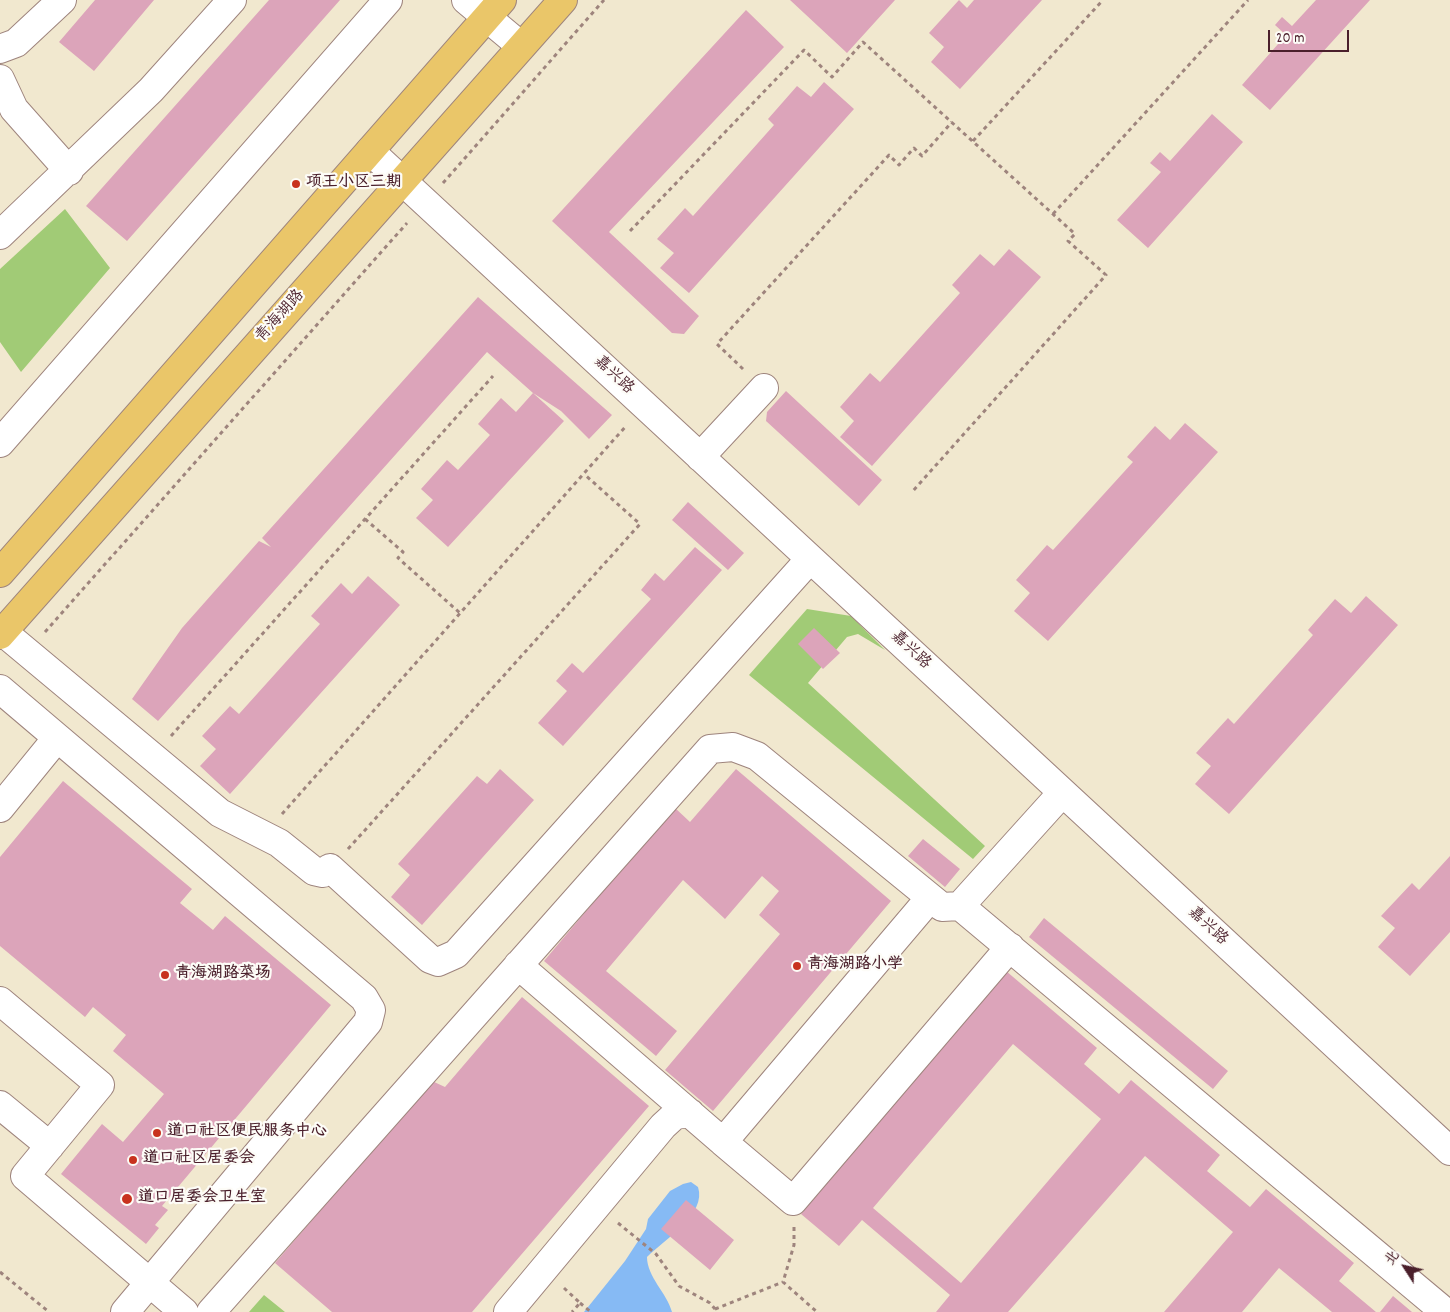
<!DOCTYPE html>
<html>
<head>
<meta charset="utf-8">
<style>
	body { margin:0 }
	#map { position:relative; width:1450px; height:1312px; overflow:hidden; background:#f1e8cf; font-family:Dekko,"LXGW WenKai TC",sans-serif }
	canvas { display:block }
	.north { position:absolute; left:1380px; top:1242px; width:50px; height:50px; -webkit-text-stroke:4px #fdfcf7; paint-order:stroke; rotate:305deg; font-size:14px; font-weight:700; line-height:20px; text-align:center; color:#4a1f2b }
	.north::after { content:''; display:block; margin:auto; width:18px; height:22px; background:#4a1f2b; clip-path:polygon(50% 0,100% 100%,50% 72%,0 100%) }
	.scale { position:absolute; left:1268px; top:30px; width:81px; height:22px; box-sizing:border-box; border:2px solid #4a1f2b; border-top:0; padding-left:6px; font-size:15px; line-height:18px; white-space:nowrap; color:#4a1f2b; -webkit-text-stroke:4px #fdfcf7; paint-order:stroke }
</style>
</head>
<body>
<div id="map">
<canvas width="1450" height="1312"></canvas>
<div class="north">北</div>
<div class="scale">20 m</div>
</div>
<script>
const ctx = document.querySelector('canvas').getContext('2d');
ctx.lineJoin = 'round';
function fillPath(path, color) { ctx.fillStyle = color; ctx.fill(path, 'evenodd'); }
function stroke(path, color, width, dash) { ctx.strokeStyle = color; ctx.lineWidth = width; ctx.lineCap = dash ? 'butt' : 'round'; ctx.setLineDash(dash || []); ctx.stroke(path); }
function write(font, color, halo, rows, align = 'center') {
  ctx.font = font + ' Dekko,"LXGW WenKai TC",sans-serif'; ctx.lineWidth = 4.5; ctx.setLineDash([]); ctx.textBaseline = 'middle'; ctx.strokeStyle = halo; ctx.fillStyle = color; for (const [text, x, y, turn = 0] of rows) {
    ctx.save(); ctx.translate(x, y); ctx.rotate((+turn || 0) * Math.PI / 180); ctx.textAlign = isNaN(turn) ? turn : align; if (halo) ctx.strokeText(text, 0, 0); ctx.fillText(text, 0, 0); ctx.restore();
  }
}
fillPath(new Path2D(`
	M65,209L110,268L21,372L0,342V269Z
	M807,609L851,616L885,650L858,634L847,637L808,683L985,846L973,859L749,675Z
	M264,1295L285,1312H249Z`), '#a1cb76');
fillPath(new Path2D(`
	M691,1182L698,1187C707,1214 665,1239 647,1257C647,1277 667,1293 672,1312H584L625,1261L646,1229L648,1219L670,1191L683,1184Z`), '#86baf4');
fillPath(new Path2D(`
	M95,0H154L94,71L59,42Z
	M269,0H340L127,241L86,206Z
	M790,0H895L847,53Z
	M959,0L967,8L974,0H1042L960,89L931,62L944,47L929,33Z
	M1316,0H1370L1270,110L1242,85L1286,35L1275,25L1282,17L1292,26Z
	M746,10L784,47L609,232L699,316L684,334L672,333L552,221Z
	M824,82L854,109L689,293L660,268L674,253L657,239L685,208L693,216L774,125L768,119L797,86L811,97Z
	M1212,114L1243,142L1148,248L1117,220L1161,172L1150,163L1160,152L1170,161Z
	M1009,249L1041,277L872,466L840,437L854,421L840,407L870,373L880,382L960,293L952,285L980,254L994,266Z
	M478,297L612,415L589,439L561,411L533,393L487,352L158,721L132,699L182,628L259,541L271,547L262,538Z
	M786,391L882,480L859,506L766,421L767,412Z
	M533,393L564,421L448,547L416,518L433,500L421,489L447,460L458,470L490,435L478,424L501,398L516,412Z
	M1185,423L1218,452L1048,641L1014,611L1030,593L1016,580L1047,545L1053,550L1133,462L1127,457L1155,426L1170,440Z
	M688,502L744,553L728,570L672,520Z
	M695,547L722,570L563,746L538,723L567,691L556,681L572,663L583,673L651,599L641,590L655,573L664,581Z
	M368,576L400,605L230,794L200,766L216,749L202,736L230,706L239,714L320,624L311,616L341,583L352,594Z
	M1366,596L1398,625L1229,814L1195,784L1211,766L1196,753L1228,718L1234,724L1313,635L1308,630L1335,599L1351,613Z
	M814,628L840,653L823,669L798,644Z
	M500,769L534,800L422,925L391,897L410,875L398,864L477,776L487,784Z
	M736,769L891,901L713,1111L665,1070L780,934L759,915L779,891L762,876L725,919L683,880L606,971L677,1031L656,1056L544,961L674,807L690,822Z
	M63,781L192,889L180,903L213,930L225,916L331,1005L162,1206L168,1210L155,1225L159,1228L146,1244L61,1174L102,1124L123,1142L164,1094L113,1051L126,1035L93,1007L85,1017L0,946V857Z
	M923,839L960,869L945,887L908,856Z
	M1450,856V932L1410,976L1378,947L1395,928L1381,916L1412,883L1419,890Z
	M1044,918L1228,1071L1213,1089L1029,937Z
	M1006,971L1097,1048L1084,1064L1119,1094L1131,1080L1220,1155L1207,1171L1250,1207L1266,1189L1354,1263L1339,1281L1376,1312H1332L1279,1268L1242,1312H1164L1233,1232L1145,1156L1008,1312H936L950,1295L862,1220L839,1246L801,1214ZM1013,1044L1101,1119L961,1283L873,1208Z
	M522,997L649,1106L472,1312H332L275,1263L432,1081L445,1087Z
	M686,1200L734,1240L710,1270L661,1229Z
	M1393,1296L1412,1312H1380Z`), '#dca4ba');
const minor = new Path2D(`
	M466,0L521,46
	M0,49L16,43L62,0
	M0,79L14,109L69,171
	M370,151L1450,1151
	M0,235L151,90L232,0
	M0,443L388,0
	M700,457L764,388
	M3,632L220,813L279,843L314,871L323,873L330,868L430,959L438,962L456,954L810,559
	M0,689L364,998L371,1010L368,1022L125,1312
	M0,808L57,738
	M960,906L1062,793
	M518,965L723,1142L930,898
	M0,1001L100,1085L25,1176L184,1312
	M0,1105L50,1146
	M723,1142L793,1201L1010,947
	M211,1312L710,749L733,747L757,756L942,907L960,906L1445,1312
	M508,1312L663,1126L675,1115L690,1113`);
const major = new Path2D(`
	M0,573L502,0
	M0,635L563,0`);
stroke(minor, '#9e847d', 30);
stroke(major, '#9e847d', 30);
stroke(new Path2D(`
	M973,141L1103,0
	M443,183L604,0
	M1053,214L1248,0
	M630,231L804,50L832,77L863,42L1075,234L1068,241L1106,275L912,492
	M743,369L717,344L889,155L899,165L914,148L922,156L952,122
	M365,519L403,552L398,558L460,613
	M45,632L407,223
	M171,736L493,376
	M282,814L626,426
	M348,849L640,524L584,474
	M618,1223L656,1254L679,1286L710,1303L715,1309L713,1312
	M794,1227V1245L783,1282L817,1312
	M0,1272L49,1312
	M564,1288L580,1303L572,1312
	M580,1303L591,1312
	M715,1309L783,1282`), '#9e847d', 3, [4, 4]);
stroke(minor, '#fff', 28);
stroke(major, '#eac669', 28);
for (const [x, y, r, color] of [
	[296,184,5,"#c8321e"],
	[797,966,5,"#c8321e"],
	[165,975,5,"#c8321e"],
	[157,1133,5,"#c8321e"],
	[133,1160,5,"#c8321e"],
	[127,1199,6,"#c8321e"]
]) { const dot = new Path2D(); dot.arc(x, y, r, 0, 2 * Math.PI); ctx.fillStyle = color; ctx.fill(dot); stroke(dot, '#fdfcf7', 2); }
write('bold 16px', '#4a1f2b', '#fdfcf7', [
	["项王小区三期",306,184],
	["青海湖路小学",807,966],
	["青海湖路菜场",175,975],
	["道口社区便民服务中心",167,1133],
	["道口社区居委会",143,1160],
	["道口居委会卫生室",138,1199]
], 'left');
write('16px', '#4a1f2b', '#fdfcf7', [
	["青海湖路",281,317,-48],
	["嘉兴路",613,376,43],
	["嘉兴路",910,651,43],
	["嘉兴路",1207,927,43]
]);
</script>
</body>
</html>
